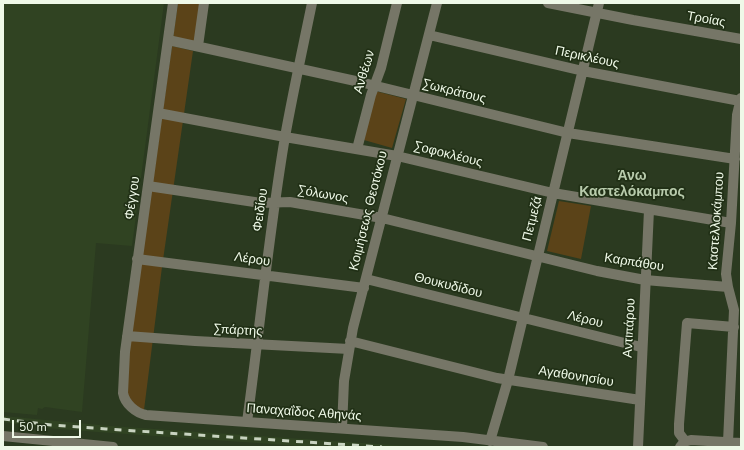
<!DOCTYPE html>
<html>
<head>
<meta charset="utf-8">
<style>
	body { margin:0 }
	#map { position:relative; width:744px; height:450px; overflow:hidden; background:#2b3a20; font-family:"Nunito Sans",sans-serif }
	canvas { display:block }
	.frame { position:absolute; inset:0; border:4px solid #eff9e8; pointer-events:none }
	.scale { position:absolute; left:12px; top:420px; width:69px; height:18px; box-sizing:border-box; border:2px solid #eff9e8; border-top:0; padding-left:5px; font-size:12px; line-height:14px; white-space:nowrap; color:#eff9e8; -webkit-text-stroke:3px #213016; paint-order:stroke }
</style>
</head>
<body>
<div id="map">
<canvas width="744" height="450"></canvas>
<div class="frame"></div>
<div class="scale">50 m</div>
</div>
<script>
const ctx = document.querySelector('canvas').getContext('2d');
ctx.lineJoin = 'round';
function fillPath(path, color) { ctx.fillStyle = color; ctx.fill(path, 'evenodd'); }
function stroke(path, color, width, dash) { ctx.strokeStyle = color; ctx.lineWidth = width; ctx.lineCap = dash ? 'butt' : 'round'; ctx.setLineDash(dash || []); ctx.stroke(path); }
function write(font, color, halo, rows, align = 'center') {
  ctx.font = font + ' "Nunito Sans",sans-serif'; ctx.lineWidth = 3.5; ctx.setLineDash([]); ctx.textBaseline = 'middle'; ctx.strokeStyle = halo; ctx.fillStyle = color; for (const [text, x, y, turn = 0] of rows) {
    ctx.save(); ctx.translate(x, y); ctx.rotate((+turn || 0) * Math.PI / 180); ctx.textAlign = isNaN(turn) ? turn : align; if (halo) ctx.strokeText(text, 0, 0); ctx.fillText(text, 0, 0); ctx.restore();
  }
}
fillPath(new Path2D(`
	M3,3H164L132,246L96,243L82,412L45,407L42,409L38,408L37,415L3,412Z
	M3,416L110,426L422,447H314L98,432L46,428L3,422Z`), '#304322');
fillPath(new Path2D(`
	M178,3H201L196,42L173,38Z
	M172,46L193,51L162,267L144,410L138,409L125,392L127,363Z
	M375,91L406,99L392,148L364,140Z
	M559,201L591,206L581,259L547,251Z`), '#5b4318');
stroke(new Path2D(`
	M173,3L125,352L123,393C125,404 136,413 146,415L463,437L543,447
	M548,3L633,20L741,39
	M429,35L583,71L740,101
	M168,40L360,82L568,133L735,159
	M198,46L204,3
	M158,113L285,137L397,156L553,193L731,223
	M357,149L371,95L381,68L397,3
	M148,186L261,203L290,202L382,218L597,271L645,280L728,287
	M137,259L364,288
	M366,279L641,347
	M127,336L195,341L349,349
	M350,341L497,378L640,400
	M247,422C260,327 269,231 285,137C293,92 303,47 312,3
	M342,428L344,381L353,328L437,3
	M3,436L113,447
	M490,441L508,380L599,3
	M685,441L679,433V424L687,323L734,327
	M728,442L734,310L728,287L726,274L731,223L737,115L741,98
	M638,447L649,210
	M680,447L684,442L691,440L741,443`), '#767667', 10);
stroke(new Path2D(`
	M3,419L51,425L106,429L382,447`), '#c8d3c0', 3, [7, 7]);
write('13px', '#eff9e8', '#213016', [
	["Τροίας",706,20,10],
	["Περικλέους",587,58,12],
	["Ανθέων",365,72,-73],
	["Σωκράτους",454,92,14],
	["Σοφοκλέους",448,155,14],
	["Σόλωνος",323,195,10],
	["Φέγγου",133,198,-82],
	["Φειδίου",261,210,-82],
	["Κοιμήσεως Θεοτόκου",369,211,-76],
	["Πετμεζά",533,219,-76],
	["Καστελλοκάμπου",717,221,-86],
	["Λέρου",252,260,8],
	["Καρπάθου",634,263,9],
	["Θουκυδίδου",448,286,14],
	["Λέρου",585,320,14],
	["Αντιπάρου",630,328,-87],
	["Σπάρτης",238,331,3],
	["Αγαθονησίου",576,377,9],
	["Παναχαΐδος Αθηνάς",304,413,4]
]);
write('bold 14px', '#b8cbac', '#213016', [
	["Άνω",632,177],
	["Καστελόκαμπος",632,193]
]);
</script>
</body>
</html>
